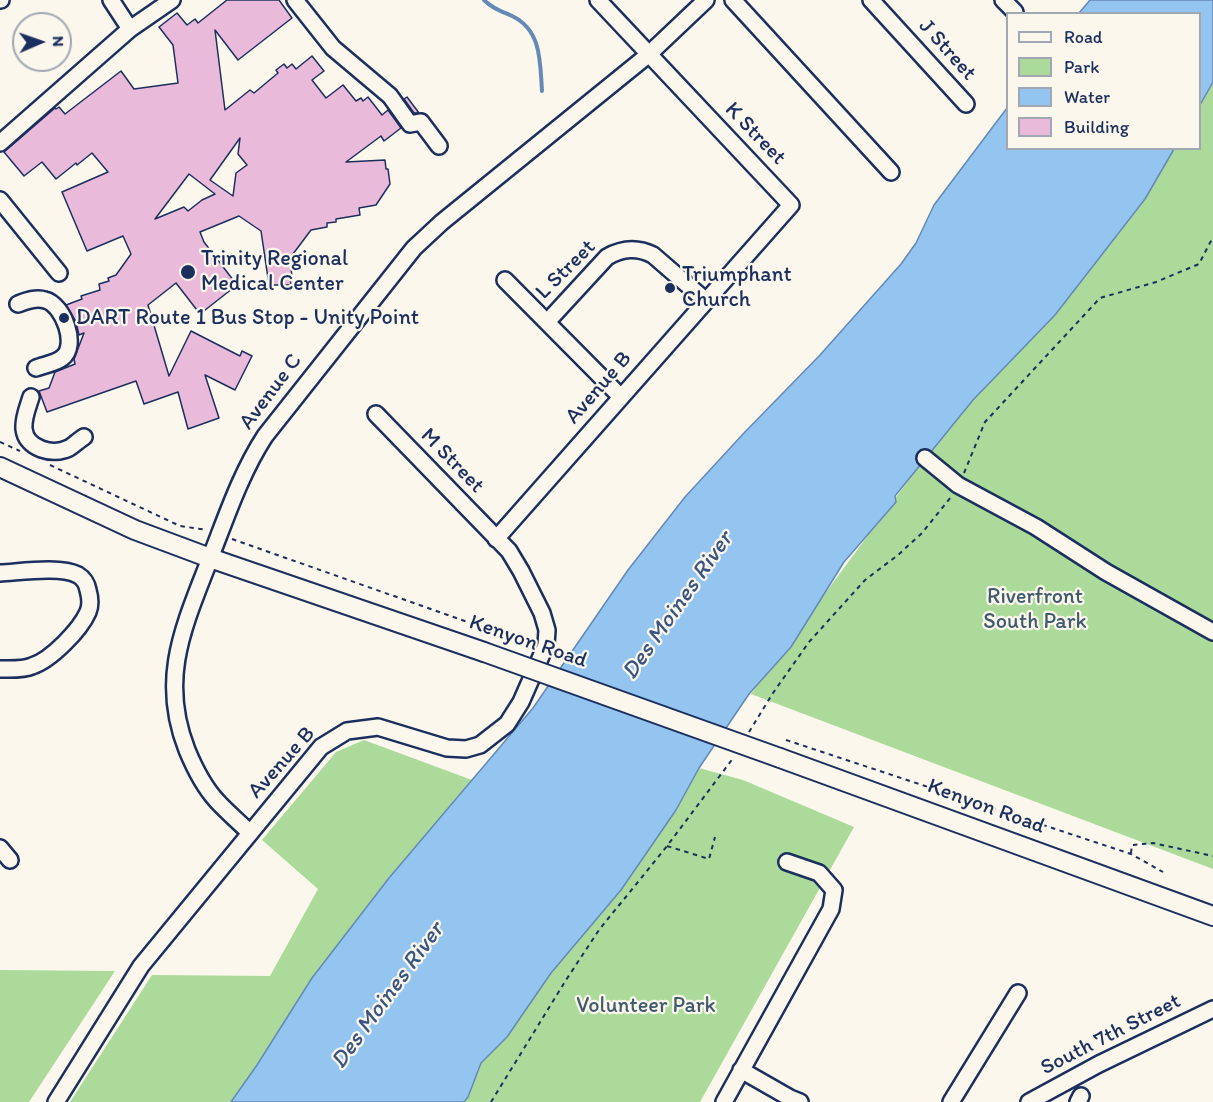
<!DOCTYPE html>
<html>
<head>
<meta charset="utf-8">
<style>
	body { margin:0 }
	#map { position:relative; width:1213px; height:1102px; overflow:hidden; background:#fbf7ec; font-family:Itim,sans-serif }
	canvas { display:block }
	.legend { position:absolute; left:1006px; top:12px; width:195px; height:138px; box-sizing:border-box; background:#fbf7ec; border:2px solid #a1a7b3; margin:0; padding:8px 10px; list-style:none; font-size:18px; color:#1b2f5e }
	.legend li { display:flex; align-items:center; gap:12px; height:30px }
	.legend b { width:30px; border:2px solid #a1a7b3 }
	.north { position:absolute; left:12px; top:12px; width:60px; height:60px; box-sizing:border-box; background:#fbf7ec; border:2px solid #a1a7b3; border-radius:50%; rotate:88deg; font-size:16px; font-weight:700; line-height:24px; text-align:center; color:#1b2f5e }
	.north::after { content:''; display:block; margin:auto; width:21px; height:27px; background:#1b2f5e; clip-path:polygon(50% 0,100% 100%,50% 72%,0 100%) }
</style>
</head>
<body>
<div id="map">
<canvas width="1213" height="1102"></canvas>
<ul class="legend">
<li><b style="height:8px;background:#fbf7ec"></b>Road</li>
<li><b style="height:16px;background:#abda9a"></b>Park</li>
<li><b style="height:16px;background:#94c5f0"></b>Water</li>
<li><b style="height:16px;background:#eabada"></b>Building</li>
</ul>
<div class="north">N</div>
</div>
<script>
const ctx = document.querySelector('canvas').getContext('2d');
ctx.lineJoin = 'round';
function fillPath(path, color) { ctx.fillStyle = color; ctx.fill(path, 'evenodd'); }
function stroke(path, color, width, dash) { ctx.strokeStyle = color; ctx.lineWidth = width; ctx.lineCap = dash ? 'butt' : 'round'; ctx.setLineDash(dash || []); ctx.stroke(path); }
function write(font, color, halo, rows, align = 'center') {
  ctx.font = font + ' Itim,sans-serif'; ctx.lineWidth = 4.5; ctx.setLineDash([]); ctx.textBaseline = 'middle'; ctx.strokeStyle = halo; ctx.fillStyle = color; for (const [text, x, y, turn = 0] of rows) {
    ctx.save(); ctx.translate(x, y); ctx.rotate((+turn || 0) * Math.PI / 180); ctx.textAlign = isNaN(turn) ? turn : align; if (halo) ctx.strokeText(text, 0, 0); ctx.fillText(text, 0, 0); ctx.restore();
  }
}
fillPath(new Path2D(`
	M1213,54V869L751,694L925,458L973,400L1156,149L1200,148V76Z
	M364,740L472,780L389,878L312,978L257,1065L231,1102H70L152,975L270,976L318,889L262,840L336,752Z
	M699,768L743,780L854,827L700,1102H464L468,1097L481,1063L507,1037L551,973L621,890L676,810Z
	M0,970L115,971L29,1102H0Z`), '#abda9a');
const water = new Path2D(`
	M1090,0H1213V82L1200,105V14L1079,13Z
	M1007,108L1008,148L1174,149L1145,199L1055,315L973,400L895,496L896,502L844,562L791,647L749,694L699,768L676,810L621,890L551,973L507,1037L481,1063L468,1097L464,1102H231L257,1065L312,978L389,878L533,708L628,570L685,497L743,434L820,355L901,264L916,243L934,205Z`);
fillPath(water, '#94c5f0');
stroke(water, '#6489b6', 1.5);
stroke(new Path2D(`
	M484,0C493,9 501,11 512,16C542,30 540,63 542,91`), '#6489b6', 4);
const building = new Path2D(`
	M227,0H279L292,18L238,60L215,30L225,110L250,90L254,93L278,73L276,70L284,64L287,68L292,64L296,69L312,56L324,71L312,80L326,98L343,85L356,101L361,98L363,101L368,97L382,115L388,110L401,128L384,141L381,136L346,162L385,160L386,169H388L390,184L376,205L359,208L360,215L336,219V222L327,223V227L311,230L290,258L292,277H290L291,285H269L261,231L239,216L200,232L204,242L237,285L200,314L176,283L148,305L169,376L191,331L240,356L242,351L252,356L235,390L205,375L219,418L188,429L178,392L144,404L136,381L47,412L39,391L49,388L55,372L75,364L74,359L84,333L79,335L76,322L66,305L82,299L81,296L100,290L99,284L109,281L108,278L116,275L131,254L123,236L87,251L62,192L108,172L92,153L77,165L76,163L56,179L42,162L24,176L4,152L55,108L56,109L59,107L65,114L121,71L134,89L178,83L173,45L159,27L177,13L187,25L195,19L198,23ZM240,138L238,154L247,165L236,173L233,196L210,180ZM189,174L215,194L202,200L188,211L184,207L155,219Z
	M407,97L419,113H414L404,99Z`);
fillPath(building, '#eabada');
stroke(building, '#1b2f5e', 1.5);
const minor = new Path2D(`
	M0,0H1
	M111,0L130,29
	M295,0L333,48L390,96L410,124L421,122L439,146
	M733,0L891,172
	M871,0L966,104
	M1003,0L1015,12
	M0,143L130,29L172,0
	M0,200L59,273
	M505,280L621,397
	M18,304C26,301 36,297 45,300C63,304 79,346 62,358C56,363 44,365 36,368
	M548,321L607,257C623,248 637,247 653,255L705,300
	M31,397C28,407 23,418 24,429C26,449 53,456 69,448C74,445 79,440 84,437
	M925,458L958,485L1036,527L1106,572L1213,632
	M496,539L791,205L598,0
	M0,573C21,572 60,566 78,575C83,578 87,584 88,590C90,597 91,605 88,612C80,630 51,660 32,666C23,670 10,669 0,669
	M250,833C239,822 227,812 217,801C204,787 194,767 187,750C158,677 185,624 211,556C227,515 241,473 265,436L414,248L442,222L648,55L706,0
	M0,848L10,860
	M741,1070L790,1098L800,1102
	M56,1102L141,966L321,747L347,731L378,727L447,748L466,749L480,745L507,724L521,702L546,645L547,630L542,613L521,571L509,551L376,414
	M724,1102L831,909L834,890L819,873L787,862
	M951,1102L1018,993
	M1029,1102L1099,1064L1213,1009
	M1078,1102L1081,1096`);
const major = new Path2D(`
	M0,467L135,530L210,558L484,652
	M780,758L1213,916`);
stroke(minor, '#1b2f5e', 20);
stroke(major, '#1b2f5e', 22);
stroke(new Path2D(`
	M0,442L20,451
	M50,465L180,526L207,530
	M964,473L985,422L1100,298L1156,282L1199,264L1213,237
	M232,539L496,632
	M749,732L773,693L809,642L865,580L898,555L922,533L951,497
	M786,740L1131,854L1163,872
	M667,846L709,859L715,837
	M1131,853L1132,845L1153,843L1213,856
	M491,1102L566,980L599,930L667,846L734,757`), '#1b2f5e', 2, [4.5, 4.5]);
stroke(minor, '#fbf7ec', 15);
stroke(major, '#fbf7ec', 18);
const majorBridge = new Path2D(`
	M484,652L780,758`);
stroke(majorBridge, '#1b2f5e', 22, []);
stroke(majorBridge, '#fbf7ec', 18);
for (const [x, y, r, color] of [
	[188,272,8,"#1b2f5e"],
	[670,288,6,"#1b2f5e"],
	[64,318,6,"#1b2f5e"]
]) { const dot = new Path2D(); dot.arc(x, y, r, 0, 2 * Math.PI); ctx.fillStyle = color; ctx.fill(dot); stroke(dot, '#fbf7ec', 2); }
write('22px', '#1b2f5e', '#fbf7ec', [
	["J Street",947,50,48],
	["K Street",755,134,46],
	["L Street",566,270,-45],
	["Avenue B",599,388,-49],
	["Avenue C",271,392,-53],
	["M Street",452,461,46],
	["Kenyon Road",528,642,19],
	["Avenue B",282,763,-48],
	["Kenyon Road",986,807,20],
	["South 7th Street",1111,1035,-27]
]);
write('22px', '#1b2f5e', '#fbf7ec', [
	["Trinity Regional",201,259],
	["Medical Center",201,284],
	["Triumphant",682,275],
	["Church",682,300],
	["DART Route 1 Bus Stop - Unity Point",76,318]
], 'left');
write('22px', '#3f5a6d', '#fbf7ec', [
	["Riverfront",1035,597],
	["South Park",1035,622],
	["Volunteer Park",646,1006]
]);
write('italic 24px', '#395482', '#fbf7ec', [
	["Des Moines River",678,606,-55],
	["Des Moines River",388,996,-54]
]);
</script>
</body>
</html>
